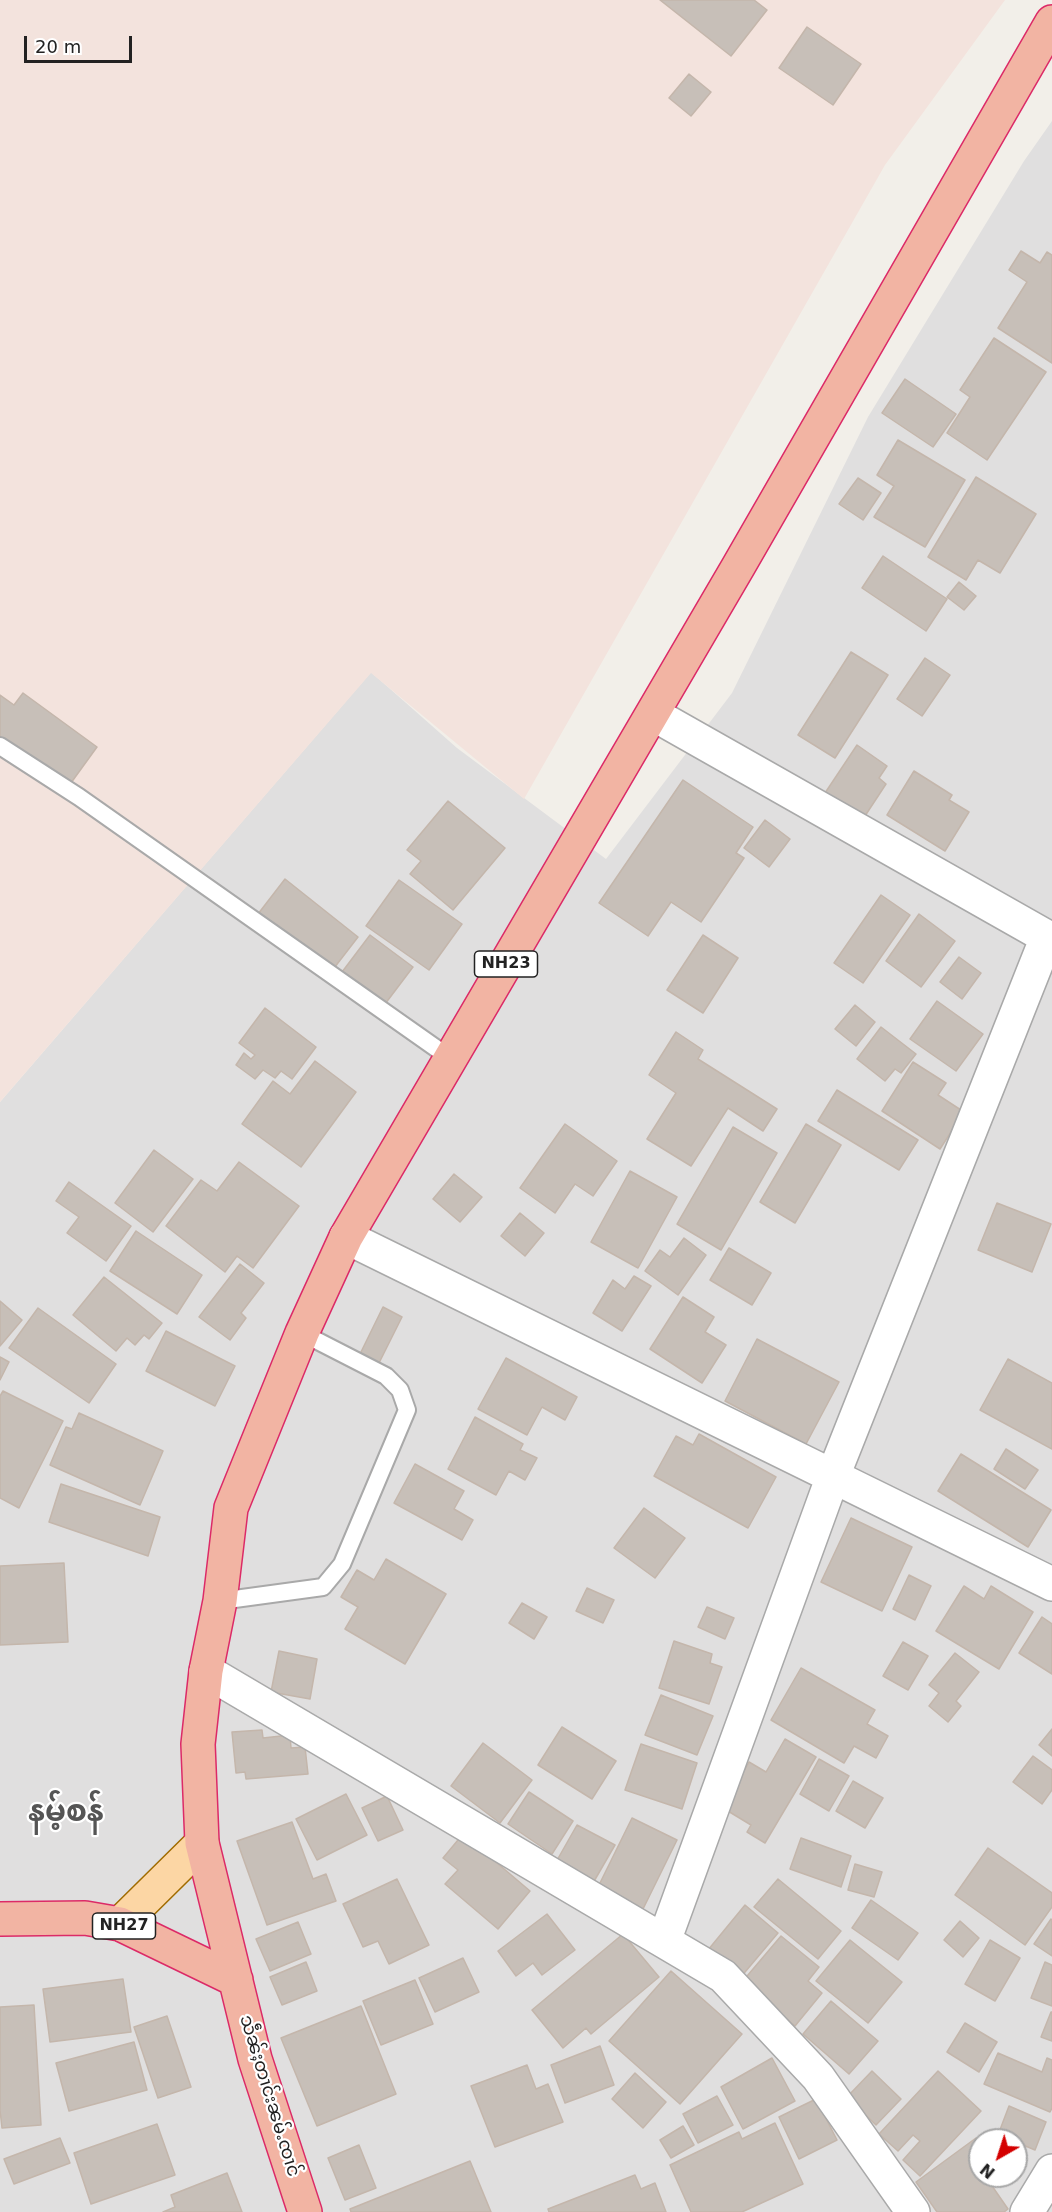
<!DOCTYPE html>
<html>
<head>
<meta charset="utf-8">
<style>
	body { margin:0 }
	#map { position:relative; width:1052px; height:2212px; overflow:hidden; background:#f2efe9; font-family:"DejaVu Sans",sans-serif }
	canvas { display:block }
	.north { position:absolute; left:968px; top:2128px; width:60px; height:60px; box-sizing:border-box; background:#fff; border:2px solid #a7a7a7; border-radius:50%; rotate:219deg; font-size:16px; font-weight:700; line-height:24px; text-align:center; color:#222 }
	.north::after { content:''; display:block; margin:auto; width:21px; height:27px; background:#d40000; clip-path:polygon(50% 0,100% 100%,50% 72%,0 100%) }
	.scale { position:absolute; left:24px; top:36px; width:108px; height:27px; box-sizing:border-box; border:3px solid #222; border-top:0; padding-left:8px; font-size:18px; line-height:21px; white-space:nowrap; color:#222; -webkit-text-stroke:4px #fff; paint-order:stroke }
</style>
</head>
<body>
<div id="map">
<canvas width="1052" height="2212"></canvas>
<div class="north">N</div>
<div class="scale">20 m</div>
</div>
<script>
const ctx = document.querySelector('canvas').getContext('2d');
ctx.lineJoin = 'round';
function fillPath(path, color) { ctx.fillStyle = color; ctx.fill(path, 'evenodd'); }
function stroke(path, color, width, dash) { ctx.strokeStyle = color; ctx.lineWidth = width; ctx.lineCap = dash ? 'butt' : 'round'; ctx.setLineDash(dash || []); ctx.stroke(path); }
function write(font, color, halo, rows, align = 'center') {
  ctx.font = font + ' "DejaVu Sans","Noto Sans Myanmar",sans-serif'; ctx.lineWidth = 4.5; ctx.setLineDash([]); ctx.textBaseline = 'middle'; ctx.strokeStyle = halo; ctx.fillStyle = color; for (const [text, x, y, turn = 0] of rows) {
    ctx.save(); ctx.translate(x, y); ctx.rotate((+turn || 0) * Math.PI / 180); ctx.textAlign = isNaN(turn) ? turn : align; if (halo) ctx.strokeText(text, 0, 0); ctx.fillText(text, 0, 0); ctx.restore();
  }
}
fillPath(new Path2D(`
	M1052,121V2212H0V1102L371,672L457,748L606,859L732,693L868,417L1024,161ZM980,2140H1016V2176H980Z`), '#e0dfdf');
fillPath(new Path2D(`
	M0,0H1005L885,165L524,799L371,673L0,1102Z`), '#f3e3dd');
const building = new Path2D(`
	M660,0H754L767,10L731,56Z
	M807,27L861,64L833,105L779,68Z
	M689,74L711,92L691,116L669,98Z
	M1021,251L1040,263L1047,252L1052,255V363L998,328L1027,282L1009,270Z
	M994,338L1046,372L987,460L947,433L970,397L960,390Z
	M905,379L956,414L933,447L882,413Z
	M898,440L965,480L925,547L874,517L894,486L877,475Z
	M976,477L1036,514L1000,573L978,560L966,580L928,557Z
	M858,478L881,493L863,520L839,504Z
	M883,556L947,599L926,631L862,588Z
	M959,582L976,596L964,610L947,597Z
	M851,652L888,675L835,758L798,735Z
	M925,658L950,675L922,716L897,699Z
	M23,693L97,747L68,787L0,738V695L14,705Z
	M857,745L887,766L879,778L886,784L863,819L825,793Z
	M914,771L952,795L949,800L969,812L945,851L887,815Z
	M683,780L753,827L736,853L744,858L701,922L671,902L648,936L599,903Z
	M448,801L505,848L453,910L410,874L421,861L407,850Z
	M765,820L790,839L769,867L744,848Z
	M285,879L358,937L331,972L258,914Z
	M399,880L462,924L429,970L366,926Z
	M881,895L910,915L863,983L834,963Z
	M919,914L955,941L921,987L886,961Z
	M370,935L413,967L382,1008L339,976Z
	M703,935L738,958L703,1013L667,990Z
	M959,957L981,973L962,999L940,982Z
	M937,1001L983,1034L956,1071L910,1039Z
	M855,1005L875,1022L856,1046L835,1029Z
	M265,1008L316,1047L292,1079L281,1071L275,1078L263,1070L255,1079L236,1065L244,1053L251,1059L255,1055L239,1043Z
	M881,1027L916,1054L901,1073L895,1069L885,1081L857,1059Z
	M676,1032L703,1050L698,1059L777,1109L763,1131L728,1108L691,1166L647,1139L676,1093L649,1075Z
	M315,1061L356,1092L301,1167L242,1124L273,1081L290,1094Z
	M913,1062L946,1083L938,1095L964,1112L940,1149L882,1111Z
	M837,1090L918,1140L899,1170L818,1121Z
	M565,1124L617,1161L593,1196L575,1184L555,1213L520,1188Z
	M806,1124L841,1145L795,1223L760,1202Z
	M733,1127L777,1153L721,1250L677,1224Z
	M154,1150L193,1179L153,1232L115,1203Z
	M239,1162L299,1206L253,1268L237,1256L225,1272L166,1226L201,1180L217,1191Z
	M630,1171L677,1197L638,1268L591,1242Z
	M454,1174L482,1197L460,1222L433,1199Z
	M69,1182L131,1226L106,1261L67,1233L79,1217L56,1201Z
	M997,1203L1051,1224L1032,1272L978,1250Z
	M520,1213L544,1233L525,1256L501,1236Z
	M136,1231L202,1275L177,1314L110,1271Z
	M684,1238L706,1255L678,1295L645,1271L660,1250L670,1257Z
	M729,1248L771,1273L752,1305L710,1280Z
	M240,1264L264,1283L241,1313L246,1318L230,1340L199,1317Z
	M634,1276L651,1286L622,1331L593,1313L613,1280L625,1289Z
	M104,1277L162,1323L149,1339L144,1335L135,1345L127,1338L116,1351L73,1315Z
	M683,1297L714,1317L705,1332L726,1345L702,1383L650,1349Z
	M0,1301L22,1320L0,1346Z
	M383,1307L402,1317L379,1363L360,1354Z
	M38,1308L116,1364L89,1403L9,1348Z
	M166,1331L235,1366L215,1406L146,1371Z
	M757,1339L839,1382L806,1444L725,1401Z
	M0,1357L9,1362L0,1380Z
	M506,1358L577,1397L565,1420L542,1407L527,1435L478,1409Z
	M1008,1359L1052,1383V1449L980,1410Z
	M3,1391L63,1421L19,1508L0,1498V1396Z
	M79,1413L163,1451L140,1505L50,1465L66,1427L72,1429Z
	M475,1417L523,1444L520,1450L537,1458L525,1480L509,1471L496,1495L448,1469Z
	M699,1434L776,1477L748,1528L654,1476L676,1436L693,1445Z
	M1006,1449L1038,1470L1025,1489L994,1469Z
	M961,1454L1051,1510L1028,1547L938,1491Z
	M415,1464L464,1491L454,1509L473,1520L462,1540L394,1503Z
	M61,1484L160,1517L148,1556L49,1522Z
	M644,1508L685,1538L655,1578L614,1548Z
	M851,1518L912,1547L882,1611L821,1582Z
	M386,1559L446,1594L405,1664L345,1629L358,1607L341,1597L357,1570L374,1580Z
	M64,1563L68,1642L0,1645V1566Z
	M909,1575L931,1586L915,1620L893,1609Z
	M964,1586L984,1599L991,1586L1033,1612L999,1669L936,1631Z
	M587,1588L614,1600L603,1623L576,1611Z
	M522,1603L547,1617L534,1639L509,1623Z
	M707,1607L734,1618L725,1639L698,1627Z
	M1042,1617L1052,1624V1674L1019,1653Z
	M674,1641L712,1654L710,1663L722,1667L709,1704L659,1688Z
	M903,1642L928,1656L908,1690L883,1676Z
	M279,1651L317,1659L310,1699L271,1692Z
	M955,1653L979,1672L956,1701L961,1706L948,1722L929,1706L939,1693L929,1685Z
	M801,1668L875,1710L867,1724L888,1736L876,1758L854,1746L844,1763L771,1720Z
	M661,1695L713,1716L697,1755L645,1735Z
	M562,1727L616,1761L592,1799L538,1765Z
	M1052,1729V1756L1039,1745Z
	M262,1730L263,1738L290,1735L291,1748L305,1747L308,1774L246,1779L245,1772L236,1773L232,1732Z
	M785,1739L816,1757L765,1843L747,1832L751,1825L723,1808L749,1762L766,1772Z
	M483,1743L532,1780L500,1823L451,1786Z
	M641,1744L697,1763L682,1809L625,1790Z
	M1033,1756L1052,1770V1790L1042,1804L1013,1782Z
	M819,1759L849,1776L829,1811L800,1794Z
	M853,1781L883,1798L865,1828L836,1811Z
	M529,1792L573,1821L552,1854L508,1824Z
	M346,1794L367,1835L317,1860L296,1819Z
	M387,1796L403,1830L378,1841L362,1808Z
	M632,1818L677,1840L643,1909L598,1887Z
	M292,1822L313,1879L326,1874L336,1901L267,1925L237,1841Z
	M577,1825L615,1845L593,1883L556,1862Z
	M463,1834L530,1891L498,1929L445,1884L458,1870L443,1858Z
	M801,1838L851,1856L841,1887L790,1869Z
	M988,1848L1052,1893V1907L1025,1945L955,1895Z
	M855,1864L882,1872L874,1897L848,1890Z
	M397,1879L429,1945L389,1964L378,1941L363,1947L343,1904Z
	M778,1879L841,1931L818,1959L754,1907Z
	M871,1900L918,1933L898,1960L852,1928Z
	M745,1905L778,1933L740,1978L708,1950Z
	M547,1914L575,1950L542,1975L533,1963L516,1976L498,1951Z
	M1051,1919L1052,1920V1956L1034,1944Z
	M960,1921L979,1938L963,1957L944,1940Z
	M298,1922L311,1954L270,1971L256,1939Z
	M623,1934L659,1977L591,2034L586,2028L563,2048L532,2010Z
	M781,1936L819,1967L808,1981L822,1993L795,2026L742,1982Z
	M850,1940L902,1982L868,2023L816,1981Z
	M990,1940L1020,1958L995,2001L965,1984Z
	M463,1958L479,1992L435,2012L419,1978Z
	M306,1962L317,1991L282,2005L270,1977Z
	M1045,1962L1052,1965V2006L1031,1998Z
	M671,1971L742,2034L680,2104L609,2041Z
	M123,1979L131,2032L50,2042L43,1989Z
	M415,1980L433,2024L381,2045L363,2001Z
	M831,2001L878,2041L849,2074L803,2034Z
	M34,2005L41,2125L2,2128L0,2110V2007Z
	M361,2006L396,2094L317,2126L281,2038Z
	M1051,2012H1052V2041L1041,2037Z
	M167,2016L191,2087L158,2098L134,2027Z
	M965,2023L997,2042L979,2072L947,2052Z
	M134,2042L147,2090L69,2111L56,2063Z
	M600,2046L614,2085L565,2103L551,2065Z
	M998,2053L1042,2072L1047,2058L1052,2060V2108L1050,2112L984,2084Z
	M772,2058L795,2101L743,2129L721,2087Z
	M527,2065L536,2089L548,2084L563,2122L495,2147L471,2086Z
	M872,2071L901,2099L876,2125L847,2097Z
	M938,2071L981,2111L920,2176L903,2160L920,2141L913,2135L898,2151L879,2134Z
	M635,2073L666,2102L643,2128L612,2099Z
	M717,2096L733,2125L698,2143L683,2114Z
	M816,2099L837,2140L799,2159L779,2117Z
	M1009,2106L1046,2122L1035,2150L1016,2142V2140L998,2135Z
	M775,2123L803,2184L742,2212H691L670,2165L739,2132L742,2139Z
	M157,2124L175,2175L91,2204L74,2153Z
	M683,2126L694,2145L671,2158L660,2140Z
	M60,2138L70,2163L14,2184L4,2159Z
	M976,2138L980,2144V2176H1000L990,2183L1008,2209L1004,2212H937L916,2182Z
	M359,2145L376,2188L345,2200L328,2158Z
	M470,2161L491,2212H351L350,2209Z
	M227,2173L242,2212H163L175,2207L171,2195Z
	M635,2175L641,2189L655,2183L666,2212H549L548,2209Z`);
fillPath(building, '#c7bfb8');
stroke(building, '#c4b6ab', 1.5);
const service = new Path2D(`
	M0,746L79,797L450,1058
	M220,1601L323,1587L342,1564L407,1410L400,1390L386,1376L302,1333`);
const minor = new Path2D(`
	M653,714L1052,940
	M346,1237L1052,1584
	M206,1671L723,1976L818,2077L913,2212
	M664,1941L833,1476L1047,937
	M1027,2212L1052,2171`);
const primary = new Path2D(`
	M120,1924L202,1843`);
const trunk = new Path2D(`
	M0,1919L85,1918L120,1924L236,1980
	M305,2212L255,2059L202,1843L198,1744L206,1671L220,1601L231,1508L302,1333L346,1237L738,567L1052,22`);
stroke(service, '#a9a9a9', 20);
stroke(minor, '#a9a9a9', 36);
stroke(primary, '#a06b00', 36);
stroke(trunk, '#dc2a67', 36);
stroke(service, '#fff', 16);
stroke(minor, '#fff', 33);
stroke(primary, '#fcd6a4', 33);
stroke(trunk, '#f2b4a3', 33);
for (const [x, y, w] of [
	[506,964,63],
	[124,1926,63]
]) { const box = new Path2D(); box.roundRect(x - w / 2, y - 13, w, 26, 4.5); ctx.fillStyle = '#fff'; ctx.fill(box); stroke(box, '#222', 1.5); }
write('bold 16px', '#222', null, [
	["NH23",506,964],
	["NH27",124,1926]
]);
write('18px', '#222', '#fff', [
	["သဵၼ်ႈတၢင်းၼမ်ႉၸၢင်",269,2096,73]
]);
write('bold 30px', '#555', '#fff', [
	["နမ့်စန်",66,1813]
]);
</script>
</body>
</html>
